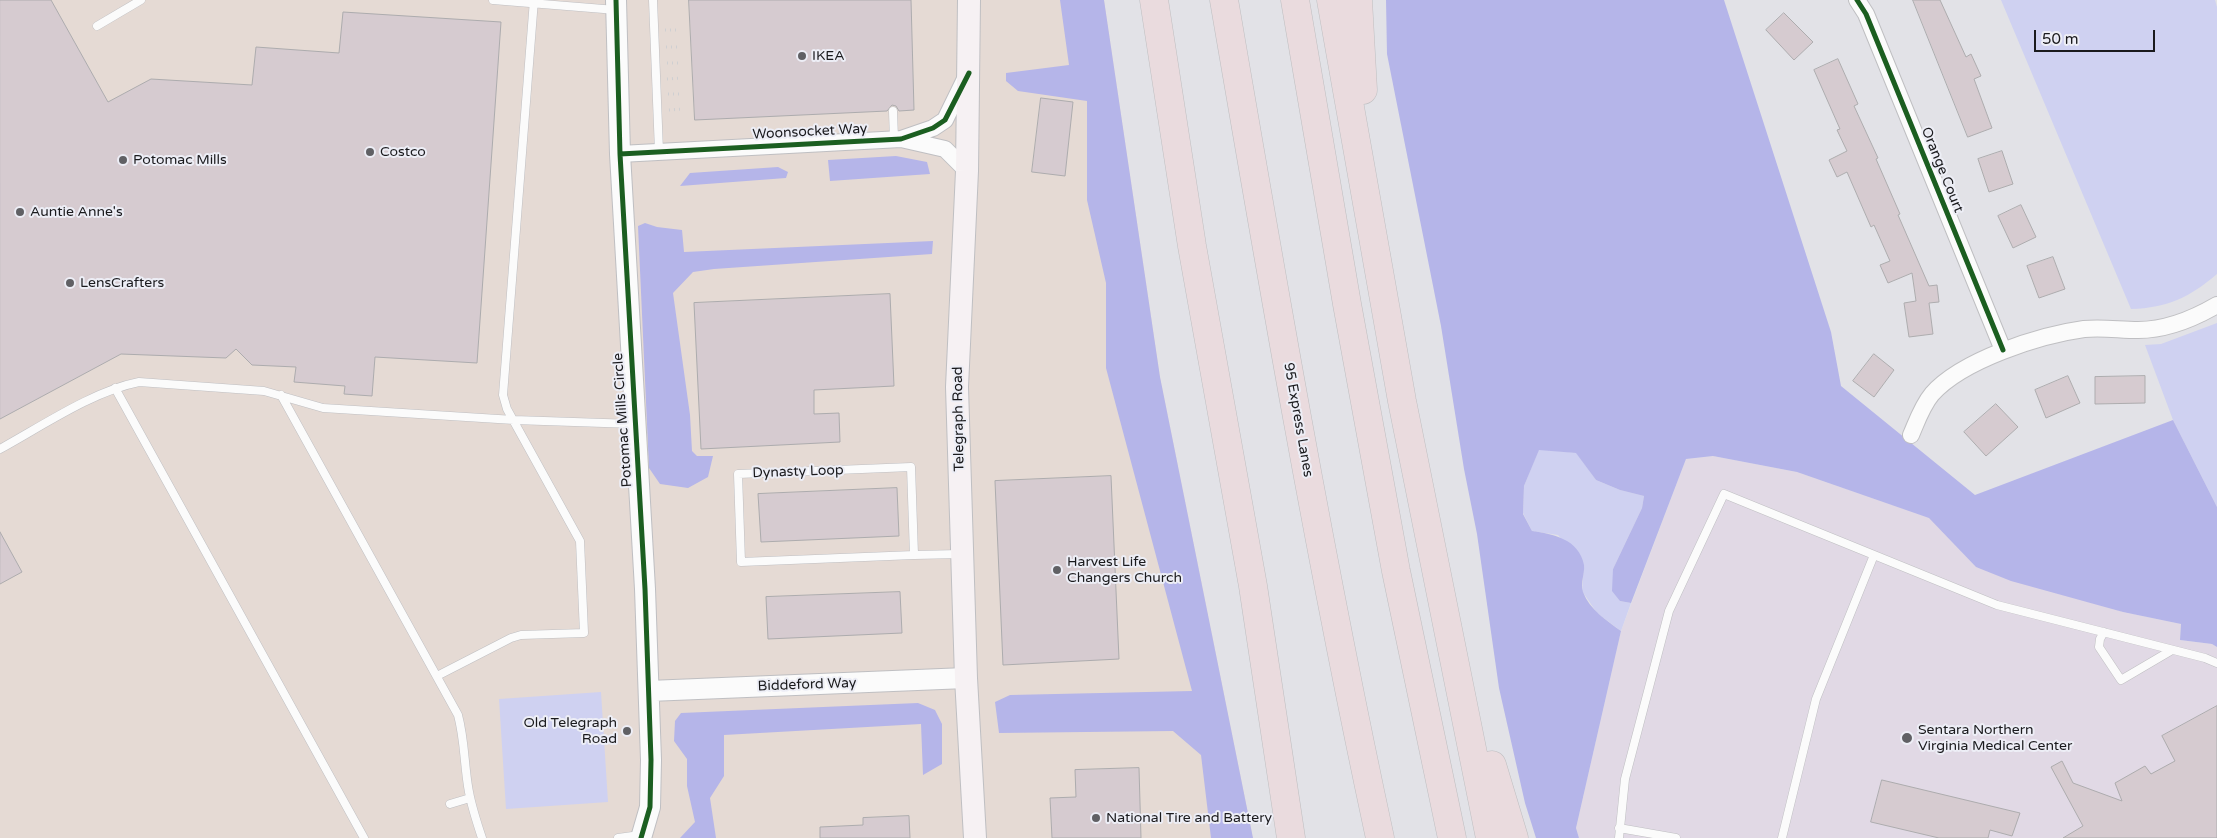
<!DOCTYPE html>
<html>
<head>
<meta charset="utf-8">
<style>
	body { margin:0 }
	#map { position:relative; width:2217px; height:838px; overflow:hidden; background:#e2e2e7; font-family:"Varela Round",sans-serif }
	canvas { display:block }
	.scale { position:absolute; left:2034px; top:30px; width:121px; height:22px; box-sizing:border-box; border:2px solid #1a1a1d; border-top:0; padding-left:6px; font-size:15px; line-height:18px; white-space:nowrap; color:#1a1a1d; -webkit-text-stroke:4px #edeef6; paint-order:stroke }
</style>
</head>
<body>
<div id="map">
<canvas width="2217" height="838"></canvas>
<div class="scale">50 m</div>
</div>
<script>
const ctx = document.querySelector('canvas').getContext('2d');
ctx.lineJoin = 'round';
function fillPath(path, color) { ctx.fillStyle = color; ctx.fill(path, 'evenodd'); }
function stroke(path, color, width, dash) { ctx.strokeStyle = color; ctx.lineWidth = width; ctx.lineCap = dash ? 'butt' : 'round'; ctx.setLineDash(dash || []); ctx.stroke(path); }
function write(font, color, halo, rows, align = 'center') {
  ctx.font = font + ' "Varela Round",sans-serif'; ctx.lineWidth = 4; ctx.setLineDash([]); ctx.textBaseline = 'middle'; ctx.strokeStyle = halo; ctx.fillStyle = color; for (const [text, x, y, turn = 0] of rows) {
    ctx.save(); ctx.translate(x, y); ctx.rotate((+turn || 0) * Math.PI / 180); ctx.textAlign = isNaN(turn) ? turn : align; if (halo) ctx.strokeText(text, 0, 0); ctx.fillText(text, 0, 0); ctx.restore();
  }
}
fillPath(new Path2D(`
	M0,0H1104L1160,377L1253,838H0Z`), '#e5dad4');
fillPath(new Path2D(`
	M1713,456L1797,472L1930,518L1976,567L2123,612L2181,624L2180,640L2212,644L2217,647V838H1579L1576,828L1621,631L1686,459Z`), '#e1d9e5');
fillPath(new Path2D(`
	M2001,0H2215L2217,7V274C2190,297 2168,308 2131,309Z
	M2217,323V507L2173,420L2145,345L2161,344Z
	M1539,449L1577,453L1596,480L1620,490L1644,496L1642,508L1613,569L1620,601L1631,603L1621,631L1597,613L1582,591L1584,565L1558,535L1532,531L1523,513L1524,486Z
	M601,692L608,802L506,809L499,699Z`), '#cfd1f1');
fillPath(new Path2D(`
	M1060,0H1104L1160,377L1253,838H1211L1201,755L1173,731L999,733L995,702L1010,695L1192,691L1106,368V283L1087,200V101L1018,91L1006,81V73L1069,65Z
	M1386,0H1724L1831,332L1841,386L1975,495L2173,420L2217,507V647L2212,644L2180,640L2181,624L2123,612L2011,581L1976,567L1929,518L1797,472L1713,456L1686,459L1631,603L1620,601L1612,591L1613,569L1642,508L1644,496L1620,490L1596,480L1576,453L1539,450L1524,486L1523,514L1532,531C1553,534 1579,539 1584,565C1585,573 1580,584 1583,592C1590,610 1606,620 1621,631L1576,828L1579,838H1536L1525,803L1499,688L1477,534L1464,469L1441,326L1387,54Z
	M896,156L927,162L930,174L830,181L828,160Z
	M778,167L788,172L786,178L680,186L690,173Z
	M645,223L657,227L682,230L684,252L933,241L932,254L714,269L693,272L673,293L690,415L692,451L697,456H713L708,477L688,488L660,484L649,468L638,226Z
	M918,703L935,710L942,724V764L923,775L921,724L724,735V776L710,798L716,838H680L695,822L687,786V759L674,741L675,721L681,713Z`), '#b5b5e9');
const building = new Path2D(`
	M0,0H51L108,102L151,79L252,85L256,47L339,53L343,12L501,22L477,363L375,357L372,396L344,394L345,386L294,382L296,367L252,365L236,349L226,358L121,354L0,419Z
	M689,0H911L914,110L899,111L896,106L892,105L887,111L695,120Z
	M1913,0H1940L1966,57L1971,54L1981,76L1974,79L1992,128L1968,137Z
	M1784,13L1813,42L1794,60L1766,30Z
	M1838,59L1858,104L1854,106L1878,158L1876,159L1900,214L1898,215L1929,286L1937,285L1939,302L1929,303L1933,334L1909,337L1904,303L1916,301L1912,273L1888,283L1880,265L1890,261L1874,225L1871,227L1847,172L1837,177L1829,160L1847,151L1837,130L1840,129L1814,70Z
	M1041,98L1073,102L1065,176L1032,172Z
	M2002,151L2013,184L1989,192L1978,159Z
	M2021,205L2036,237L2013,248L1998,216Z
	M2053,257L2065,289L2039,298L2027,266Z
	M890,294L894,386L814,390V414L839,413L840,442L701,449L694,303Z
	M1874,354L1894,370L1874,397L1853,381Z
	M2068,376L2080,403L2046,418L2035,390Z
	M2145,376V403L2095,404V377Z
	M1996,404L2018,427L1986,456L1964,432Z
	M1111,476L1119,659L1003,665L995,481Z
	M897,488L899,536L761,542L758,494Z
	M0,532L22,572L0,584Z
	M900,592L902,633L768,639L766,597Z
	M2217,706V838H2063L2083,826L2051,767L2062,761L2073,783L2122,801L2115,783L2145,766L2151,774L2175,761L2162,736Z
	M1139,768L1141,838H1052L1050,798L1076,797L1075,770Z
	M1882,780L2020,813L2012,836L1990,830L1988,838H1939L1871,822Z
	M909,816L910,838H820V827L863,825V818Z`);
fillPath(building, '#d6cbd0');
stroke(building, '#adacae', 1);
const service = new Path2D(`
	M493,0L616,10
	M653,0L659,151
	M97,26L141,0
	M893,111L894,139
	M115,388L364,838
	M281,395L458,715C465,741 464,766 469,792C472,808 477,823 482,838
	M0,449C42,426 93,391 139,382L264,391L323,408L514,420L634,424
	M911,467L914,555L741,562L738,474Z
	M914,555L960,554
	M2104,632L2100,639L2099,647L2121,680L2172,650
	M437,676L511,638L521,635L584,633L580,541L507,409L503,395L534,0
	M450,804L470,798
	M1619,828L1676,838
	M618,838L640,835
	M1619,838L1625,779L1669,611L1724,494L1997,605L2205,658L2217,663
	M1782,838L1816,699L1874,555`);
const minor = new Path2D(`
	M1857,0L1866,14L2003,350
	M901,139L945,149L967,171
	M620,154L901,139L933,128L945,120L965,79
	M1911,435C1917,421 1922,406 1932,394C1962,360 2040,335 2084,329C2102,327 2120,330 2138,330C2166,330 2193,319 2217,305`);
const tertiary = new Path2D(`
	M616,0L620,154L645,589L651,760L650,807L641,838
	M649,691L966,678`);
const secondary = new Path2D(`
	M969,0L967,171L957,387L966,678L975,838`);
const motorway = new Path2D(`
	M1154,0L1192,246L1253,586L1291,838
	M1224,0C1272,280 1320,560 1380,838
	M1295,0L1347,304L1396,571L1452,838
	M1331,0L1402,401L1490,838
	M1358,0L1363,90
	M1492,765L1514,838`);
stroke(service, '#bfbfc2', 9);
stroke(minor, '#bfbfc2', 18);
stroke(tertiary, '#bfbfc2', 22);
stroke(secondary, '#bfbfc2', 24);
stroke(motorway, '#bebec0', 29);
stroke(new Path2D(`
	M665,30H680
	M666,47H680
	M667,63H681
	M667,79L682,78
	M668,94H683
	M669,110L683,109`), '#cfcfd1', 3, [1, 4]);
stroke(service, '#fbfbfb', 8);
stroke(minor, '#fbfbfb', 16);
stroke(tertiary, '#fbfbfb', 20);
stroke(secondary, '#f6f1f3', 22);
stroke(motorway, '#eadbde', 28);
stroke(new Path2D(`
	M616,0L620,154L645,589L651,760L650,807L641,838
	M1857,0L1866,14L2003,350
	M620,154L901,139L933,128L945,120L969,73`), '#1b5e20', 5);
for (const [x, y, r, color] of [
	[802,56,5,"#606064"],
	[370,152,5,"#606064"],
	[123,160,5,"#606064"],
	[20,212,5,"#606064"],
	[70,283,5,"#606064"],
	[1057,570,5,"#606064"],
	[627,731,5,"#606064"],
	[1907,738,6,"#606064"],
	[1096,818,5,"#606064"]
]) { const dot = new Path2D(); dot.arc(x, y, r, 0, 2 * Math.PI); ctx.fillStyle = color; ctx.fill(dot); stroke(dot, '#edeef6', 2); }
write('14px', '#1a1a1d', '#edeef6', [
	["IKEA",812,56],
	["Costco",380,152],
	["Potomac Mills",133,160],
	["Auntie Anne's",30,212],
	["LensCrafters",80,283],
	["Harvest Life",1067,562],
	["Changers Church",1067,578],
	["Old Telegraph",617,723,"right"],
	["Road",617,739,"right"],
	["Sentara Northern",1918,730],
	["Virginia Medical Center",1918,746],
	["National Tire and Battery",1106,818]
], 'left');
write('14px', '#1a1a1d', '#edeef6', [
	["Woonsocket Way",810,132,-3],
	["Orange Court",1942,170,68],
	["Telegraph Road",959,419,-91],
	["Potomac Mills Circle",623,420,-94],
	["95 Express Lanes",1298,420,80],
	["Dynasty Loop",798,472,-2],
	["Biddeford Way",807,685,-2]
]);
</script>
</body>
</html>
